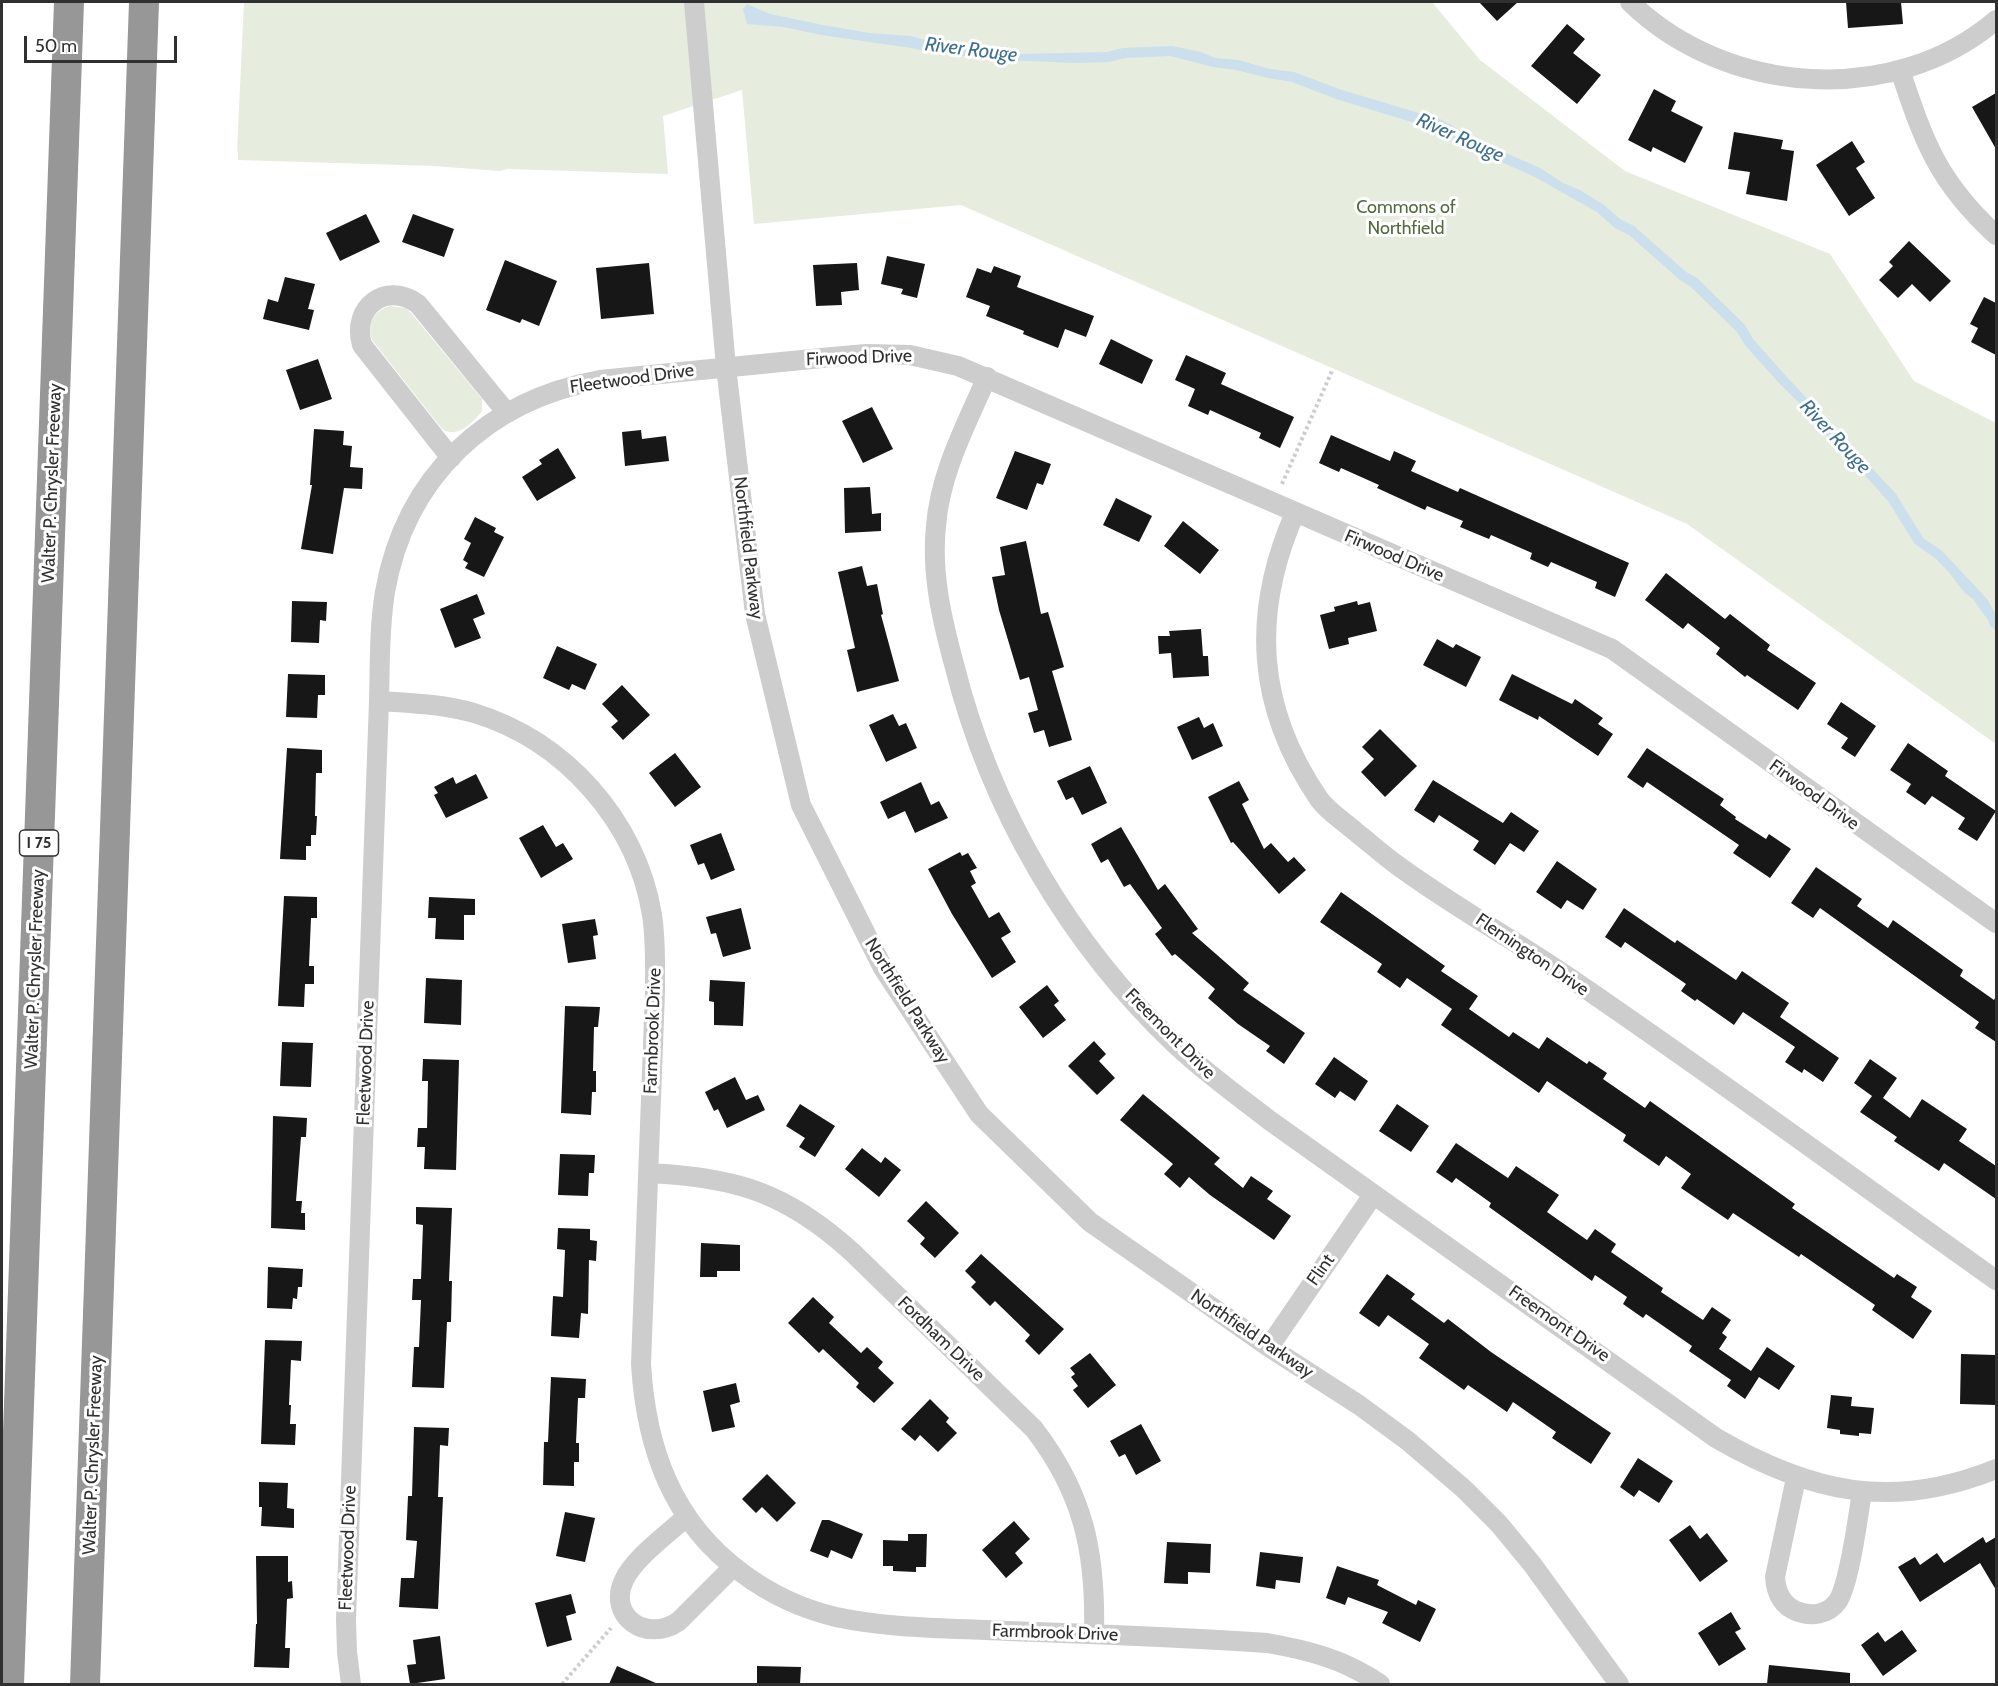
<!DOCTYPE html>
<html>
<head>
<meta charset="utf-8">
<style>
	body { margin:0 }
	#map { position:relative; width:1998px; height:1686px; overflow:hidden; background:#fff; font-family:Cabin,sans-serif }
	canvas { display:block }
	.frame { position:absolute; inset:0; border:3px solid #303030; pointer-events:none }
	.scale { position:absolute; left:24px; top:36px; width:153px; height:27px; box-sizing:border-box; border:3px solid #303030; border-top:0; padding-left:8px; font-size:18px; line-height:21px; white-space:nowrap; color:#303030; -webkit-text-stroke:4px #fff; paint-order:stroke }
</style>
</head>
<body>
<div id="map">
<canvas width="1998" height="1686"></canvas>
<div class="frame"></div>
<div class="scale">50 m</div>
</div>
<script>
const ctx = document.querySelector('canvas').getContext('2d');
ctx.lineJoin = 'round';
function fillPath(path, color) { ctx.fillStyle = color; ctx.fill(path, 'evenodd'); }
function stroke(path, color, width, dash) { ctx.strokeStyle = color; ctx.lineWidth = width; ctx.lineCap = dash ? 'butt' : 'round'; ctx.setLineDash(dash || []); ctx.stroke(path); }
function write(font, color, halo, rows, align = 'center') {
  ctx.font = font + ' Cabin,sans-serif'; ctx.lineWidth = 6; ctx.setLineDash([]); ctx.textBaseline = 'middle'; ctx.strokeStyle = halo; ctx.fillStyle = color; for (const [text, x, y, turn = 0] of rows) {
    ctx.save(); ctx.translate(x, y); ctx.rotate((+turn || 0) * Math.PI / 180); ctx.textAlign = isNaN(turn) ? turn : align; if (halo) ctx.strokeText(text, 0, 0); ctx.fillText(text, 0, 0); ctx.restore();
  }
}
fillPath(new Path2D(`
	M244,2H1432L1480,60L1625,171L1830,254L1914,381L1996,423V744L1687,524L961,205L754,224L742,90L663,116L668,174L508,169L500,171L434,166L238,160V152L237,151Z
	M390,306L406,308L412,314L482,399V411C473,423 457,439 442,429L372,340C366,324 375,310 390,306Z`), '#e6ecde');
fillPath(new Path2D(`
	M747,4L770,14L823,25L869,33L911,36L940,44L1022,54L1107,52L1123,48L1172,46L1201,52L1215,58L1238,60L1270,69L1294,72L1339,89L1442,120L1483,143L1540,168L1563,183L1578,189L1604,205L1620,219L1634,226L1686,272L1697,278L1745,325L1753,339L1786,376L1896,494L1923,538L1942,551L1987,599L1996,615V631L1990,626L1988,620L1973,599L1965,593L1947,570L1935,558L1915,544L1888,501L1854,463L1834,445L1800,404L1779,383L1745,345L1737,332L1690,286L1680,280L1629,235L1615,228L1597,212L1535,177L1479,152L1438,130L1336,99L1292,82L1268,78L1236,70L1213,67L1170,56L1125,58L1109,62L1075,63L1004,60L933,53L911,48L821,35L784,27L747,24L743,9Z`), '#cbdfec');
fillPath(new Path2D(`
	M1479,2H1518L1497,21Z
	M1846,2H1901L1903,24L1848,28Z
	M1567,24L1585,39L1573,53L1601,75L1577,104L1531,66Z
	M1654,89L1676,101L1671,111L1703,127L1685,163L1653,147L1651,152L1628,140Z
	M1996,93V149L1972,107Z
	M1734,132L1783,140L1781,149L1794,151L1787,201L1746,194L1750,172L1728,169Z
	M1852,141L1865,162L1856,168L1875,198L1849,216L1816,165Z
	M366,214L380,242L340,261L326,233Z
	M413,214L454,229L444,257L402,242Z
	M1909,241L1951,281L1930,302L1912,284L1898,298L1879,280L1893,266L1889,262Z
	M887,256L925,264L917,298L901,294L903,289L881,284Z
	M505,260L557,281L539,326L522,319L520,323L486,310Z
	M649,263L654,314L601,319L596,268Z
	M857,263L859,290L841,292L842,305L816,306L813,265Z
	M994,266L1021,276L1017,287L1094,316L1086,337L1065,329L1058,348L1023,334L1024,331L986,316L990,306L966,297L977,268L991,273Z
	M285,277L315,284L308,309L314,310L309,330L263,319L268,299L278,302Z
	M1984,297L1996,303V355L1971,342L1978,328L1970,324Z
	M1111,339L1153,360L1142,384L1099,364Z
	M1186,355L1226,373L1221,384L1294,417L1280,448L1259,438L1261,433L1210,410L1208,415L1188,406L1195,389L1175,380Z
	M318,359L332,399L300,410L286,370Z
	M872,407L893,449L863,463L842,421Z
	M314,429L344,431L343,445L352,446L350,467L363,468L362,489L344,488L333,554L301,549L312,485H310Z
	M641,430L642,439L666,436L669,461L625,466L622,432Z
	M1331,435L1390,461L1394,451L1416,461L1411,471L1458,492L1460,488L1629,563L1615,597L1595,588L1597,582L1551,562L1548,567L1530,559L1532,553L1491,535L1489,539L1460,527L1463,521L1427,506L1425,510L1377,488L1379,485L1341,468L1339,472L1319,463Z
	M558,448L576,478L537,501L522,477L542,464L539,460Z
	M1015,451L1051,464L1043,485L1037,483L1027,510L996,498Z
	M870,487L872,514L881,513V531L845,533L844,488Z
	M1116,498L1152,516L1139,542L1103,525Z
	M475,517L496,528L494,532L504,537L484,577L465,568L468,563L463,560L471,543L464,539Z
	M1183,521L1219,550L1200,574L1164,546Z
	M1026,541L1041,614L1048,612L1064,667L1052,671L1072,740L1049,747L1044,730L1034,733L1028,713L1038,710L1029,677L1020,680L999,610L992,577L1005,575L1000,547Z
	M862,566L867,586L877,584L883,614L881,615L899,681L857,692L847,650L855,648L838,572Z
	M1666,573L1725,619L1730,614L1770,645L1767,650L1816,683L1798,710L1747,675L1745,677L1716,654L1720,648L1688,623L1683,629L1645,600Z
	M477,594L485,614L473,619L481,638L455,648L440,609Z
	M292,601L327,602L326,621L320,620L319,643L291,642Z
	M1357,601L1358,605L1370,602L1377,631L1348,638L1349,644L1329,649L1320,615L1335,611L1334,607Z
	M1201,629L1203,656H1208L1209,676L1173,678L1171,653L1159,654L1158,636H1170L1169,631Z
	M1437,639L1453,648L1456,644L1481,657L1466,687L1423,665Z
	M557,646L597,664L585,690L572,684L569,690L543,678Z
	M288,674L325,675V695H318L317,718L286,717Z
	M1512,674L1572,704L1575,699L1603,718L1598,724L1613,734L1598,756L1539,716L1538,720L1499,700Z
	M622,685L650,715L623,740L611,727L618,721L602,704Z
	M1841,702L1876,726L1855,757L1841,748L1848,738L1827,724Z
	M893,714L899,726L906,723L917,748L886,762L869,725Z
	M1199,717L1204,728L1213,723L1223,746L1192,760L1177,727Z
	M1380,729L1417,766L1385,797L1361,772L1374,759L1362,747Z
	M1908,743L1948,771L1945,776L1996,811L1977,841L1958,829L1965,818L1932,796L1925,805L1906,792L1911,784L1890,770Z
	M287,748L322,750V773H316L315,816H317L316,835H311V846H306V860L280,859Z
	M1647,748L1724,799L1720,805L1736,817L1735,819L1766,839L1769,834L1791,849L1770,878L1733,853L1739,845L1647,782L1643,788L1627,777Z
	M675,753L701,787L675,807L649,773Z
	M1090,766L1107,803L1082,815L1073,797L1066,800L1057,781Z
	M476,774L488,798L446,818L434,795L438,793L434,787L453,777L456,784Z
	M1433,780L1503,823L1511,812L1539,831L1524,852L1510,843L1495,865L1473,850L1479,841L1439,815L1434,823L1414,810Z
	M1239,781L1249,800L1242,804L1264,849L1271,843L1288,862L1294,857L1306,870L1279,894L1233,842L1231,843L1208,797Z
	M921,782L931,805L939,801L948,818L915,833L905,811L888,819L880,802Z
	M543,825L556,847L563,843L573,859L541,878L519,838Z
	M1121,827L1158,890L1165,884L1198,929L1192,933L1249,983L1243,990L1305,1033L1284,1064L1266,1051L1270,1046L1238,1024L1208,998L1215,989L1175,954L1172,956L1155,934L1162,928L1130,884L1124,887L1108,859L1101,863L1091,844Z
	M721,833L735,870L711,880L704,863L698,865L690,845Z
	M960,852L962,856L968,853L977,868L970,871L976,883L971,886L989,918L999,912L1011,932L1001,938L1016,962L992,978L952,914L928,869Z
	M1557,861L1597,889L1583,910L1567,900L1561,909L1536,892Z
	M1816,867L1862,899L1857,906L1888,928L1893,920L1963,970L1960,976L1994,1000L1996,996V1042L1975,1028L1979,1022L1820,908L1813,918L1791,903Z
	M1341,892L1445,966L1441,971L1478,996L1469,1009L1509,1037L1513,1032L1539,1049L1547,1037L1587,1064L1589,1061L1607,1073L1603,1079L1645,1108L1650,1101L1795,1204L1792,1208L1894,1278L1897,1274L1917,1287L1911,1297L1932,1311L1913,1339L1872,1310L1875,1305L1801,1254L1799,1257L1733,1213L1728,1220L1681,1188L1691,1174L1666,1156L1659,1166L1623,1141L1626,1135L1547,1081L1539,1093L1441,1025L1452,1009L1407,978L1400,988L1377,972L1382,964L1320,922Z
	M284,896L317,897V918H311L309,966H314V984H305L304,1007L278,1006Z
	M429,897L475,899V915H464V940L435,939L436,918H428Z
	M741,908L751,949L723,957L716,933L711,934L706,917Z
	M1624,908L1675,943L1677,940L1736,980L1742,971L1789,1003L1780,1017L1839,1058L1823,1082L1804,1069L1802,1073L1785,1062L1795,1047L1743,1012L1734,1025L1697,999L1695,1001L1681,991L1686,984L1625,942L1621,948L1605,937Z
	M595,919L598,935L593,936L596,959L568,963L562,924Z
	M426,978L462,980L461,1025L424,1023Z
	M710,980L745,982L743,1026L714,1025V1002L709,1001Z
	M1047,985L1059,1001L1054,1005L1066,1020L1043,1038L1019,1007Z
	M565,1006L600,1007L598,1027H594L593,1071H596V1092H592L591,1115L561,1113Z
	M1094,1041L1106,1054L1099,1061L1115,1078L1097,1095L1068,1066Z
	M282,1042L313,1043L311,1087L280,1086Z
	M1334,1057L1368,1081L1355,1101L1340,1091L1335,1098L1315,1084Z
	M423,1059L459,1060L456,1170L424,1169L425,1147H417L418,1128H427L428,1081H422Z
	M1870,1059L1897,1078L1883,1098L1910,1118L1922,1099L1967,1129L1959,1141L1996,1166V1199L1944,1163L1939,1171L1894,1141L1897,1137L1860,1112L1872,1096L1854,1083Z
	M735,1077L746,1100L758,1095L765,1110L727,1128L718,1109L714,1111L705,1092Z
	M1143,1094L1220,1158L1214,1164L1243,1188L1251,1176L1273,1191L1267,1199L1291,1216L1274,1240L1210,1195L1189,1177L1180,1188L1164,1174L1173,1164L1120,1120Z
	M800,1104L835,1126L815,1157L799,1147L805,1138L786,1126Z
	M1397,1104L1429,1126L1411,1152L1379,1131Z
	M273,1116L307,1118L306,1137H301L296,1201H302L301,1213H305V1230L271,1228Z
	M1456,1143L1508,1178L1516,1166L1559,1195L1547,1212L1587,1240L1595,1229L1616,1244L1611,1252L1663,1288L1661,1292L1703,1320L1712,1307L1731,1320L1722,1333L1727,1337L1719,1349L1751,1371L1767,1347L1795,1366L1779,1390L1759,1377L1745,1399L1727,1386L1731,1380L1689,1351L1692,1346L1646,1314L1643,1318L1623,1304L1627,1297L1595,1275L1592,1281L1489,1207L1491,1203L1456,1178L1452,1183L1436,1172Z
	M862,1148L881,1163L885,1157L901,1170L879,1197L845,1169Z
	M560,1154L595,1155L594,1173H589L588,1196L558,1195Z
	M926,1201L959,1233L935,1258L920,1244L925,1238L907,1221Z
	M416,1207L452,1208L449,1281H452L451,1322H447L444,1388L412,1387L414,1347H419L421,1300H412L413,1279H421L423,1225L416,1224Z
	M558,1228L590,1229V1240L597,1241L596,1261L589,1260L588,1314L581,1313L579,1338L551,1336L553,1296L563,1297L565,1250L557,1249Z
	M701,1243L740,1245V1271H717V1277H700Z
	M981,1254L1064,1329L1039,1355L1025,1341L1030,1335L995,1301L990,1306L971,1287L976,1282L965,1271Z
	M268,1267L303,1269L302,1287H298L297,1299L293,1298L292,1309L267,1308Z
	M1387,1274L1415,1294L1411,1299L1444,1323L1448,1319L1491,1352L1611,1433L1591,1464L1552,1438L1556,1432L1513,1402L1507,1412L1468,1385L1464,1390L1419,1358L1429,1344L1388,1315L1379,1327L1359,1313Z
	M813,1297L834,1317L829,1323L861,1353L867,1347L883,1362L878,1368L894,1383L874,1403L856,1387L859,1383L823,1349L819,1353L788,1323Z
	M265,1340L302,1341L301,1361L291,1360L289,1405H291L290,1424H296L295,1445L261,1444Z
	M1090,1353L1116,1385L1088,1408L1073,1390L1078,1386L1071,1377L1075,1374L1070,1368Z
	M1961,1354L1996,1355V1405L1960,1404Z
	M551,1377L586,1379L585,1398H578L576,1443H579V1462H574V1486L543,1485L544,1442H548Z
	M736,1383L740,1402L730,1405L735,1427L712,1432L703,1391Z
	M1831,1395L1852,1397L1851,1406L1874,1408L1871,1434L1859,1433V1436L1840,1434V1430L1827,1428Z
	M930,1399L949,1418L946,1422L957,1433L938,1452L920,1435L915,1441L901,1429Z
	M1141,1424L1161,1461L1136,1475L1125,1454L1119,1457L1110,1441Z
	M414,1427L449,1428L448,1446L440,1445L438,1497H443L438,1609L399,1607L401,1578H414L417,1541L406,1540L408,1496H412Z
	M1638,1458L1673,1481L1659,1503L1639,1490L1634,1497L1620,1487Z
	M767,1474L796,1503L777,1522L762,1507L756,1513L742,1499Z
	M259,1482L288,1483L287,1508L294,1509V1528L261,1526L262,1507H259Z
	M565,1512L595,1518L585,1562L556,1556Z
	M822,1520H829L863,1534L852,1559L831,1550L828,1558L810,1551Z
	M1014,1521L1030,1539L1015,1553L1023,1563L1006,1578L982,1550Z
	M1690,1525L1700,1539L1707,1533L1728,1561L1700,1582L1669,1540Z
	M908,1534H927L926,1567H916V1572L893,1571V1566H883V1540L908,1541Z
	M1983,1537L1986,1543L1996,1537V1590L1980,1563L1920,1602L1898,1567L1915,1557L1920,1565L1937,1553L1944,1563Z
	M1167,1542L1211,1544L1210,1573L1188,1572V1584L1164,1583Z
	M1260,1552L1303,1557L1300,1583L1276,1580L1275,1589L1256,1586Z
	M256,1556H288V1582L292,1581L293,1598L287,1599L285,1648H290L289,1668L254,1667L256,1624H257Z
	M1337,1566L1379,1580L1377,1585L1416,1605L1418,1600L1436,1609L1420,1642L1382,1623L1388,1612L1348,1597L1345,1605L1326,1598Z
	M571,1594L576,1613L566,1616L572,1640L547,1647L535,1603Z
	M1731,1612L1741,1629L1735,1632L1746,1649L1719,1666L1698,1633Z
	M1902,1630L1917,1651L1883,1676L1861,1645L1878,1632L1885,1642Z
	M440,1636L445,1679L410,1684L407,1665L416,1664L413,1640Z
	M1769,1665L1850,1673V1684H1767Z
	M617,1666L658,1684H609Z
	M757,1666L801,1667L800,1684H757Z`), '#171717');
stroke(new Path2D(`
	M1282,484L1332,371
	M562,1684L611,1628`), '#cdcdcd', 4, [3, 3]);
stroke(new Path2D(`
	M694,2L726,367L755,614L801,805L883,968L979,1114L1090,1222L1269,1347L1359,1405L1408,1441L1464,1489L1499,1524L1532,1564L1619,1684
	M1630,2C1725,95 1893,108 1996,20
	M1900,70C1924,142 1938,182 1996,235
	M987,377C966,425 940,473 936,526C931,573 942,620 954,664C990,809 1069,944 1177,1046C1206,1073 1238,1096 1269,1120L1716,1438C1811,1493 1892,1511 1996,1469
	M451,458L362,345C351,307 386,281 418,304L507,413
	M1295,513C1251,613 1256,707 1319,799C1328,812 1345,822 1357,833C1370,843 1383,855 1397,865C1450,904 1509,937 1564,974C1710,1073 1852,1178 1996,1280
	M379,701C410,703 443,704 474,713C564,740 637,821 652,915C656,940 655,967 655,992L641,1364C646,1448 672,1522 742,1573C770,1594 802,1609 836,1617C892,1629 951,1628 1008,1631C1095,1634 1181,1637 1267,1643C1308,1650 1346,1660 1380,1684
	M649,1173C736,1177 787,1193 852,1252L1034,1429C1084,1494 1096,1553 1094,1634
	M1269,1347L1373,1195
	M1796,1478L1775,1577C1776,1592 1782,1605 1796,1611C1811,1617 1828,1615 1838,1601C1850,1581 1858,1517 1862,1491
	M686,1517C668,1534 635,1557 624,1580C607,1616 646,1644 679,1621L733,1567
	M351,1684L347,1652L346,1619L379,701C380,665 379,628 385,592C405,477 487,400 600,380L832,357L866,354L910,355L958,366L1612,649L1996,923`), '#cdcdcd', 20);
stroke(new Path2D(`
	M9,1684L69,2
	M85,1684L144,2`), '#979797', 30);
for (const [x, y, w] of [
	[39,843,39]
]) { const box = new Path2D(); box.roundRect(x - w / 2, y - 13, w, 26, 4.5); ctx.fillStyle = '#fff'; ctx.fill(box); stroke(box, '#303030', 1.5); }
write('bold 16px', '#303030', null, [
	["I 75",39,843]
]);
write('18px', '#526b3d', '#fff', [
	["Commons of",1406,208],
	["Northfield",1406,229]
]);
write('18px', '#303030', '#fff', [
	["Firwood Drive",859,358,-2],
	["Fleetwood Drive",632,379,-8],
	["Walter P. Chrysler Freeway",52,483,-88],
	["Northfield Parkway",748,548,83],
	["Firwood Drive",1394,556,23],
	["Firwood Drive",1814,795,36],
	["Flemington Drive",1532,955,34],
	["Walter P. Chrysler Freeway",35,969,-88],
	["Northfield Parkway",907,1001,58],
	["Farmbrook Drive",653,1031,-88],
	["Freemont Drive",1170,1034,45],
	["Fleetwood Drive",366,1063,-88],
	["Flint",1321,1270,-55],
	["Freemont Drive",1559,1324,35],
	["Northfield Parkway",1252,1334,34],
	["Fordham Drive",941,1339,44],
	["Walter P. Chrysler Freeway",93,1455,-88],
	["Fleetwood Drive",348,1548,-88],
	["Farmbrook Drive",1055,1633,2]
]);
write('italic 20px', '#3e7091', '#fff', [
	["River Rouge",971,50,7],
	["River Rouge",1460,138,24],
	["River Rouge",1835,437,47]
]);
</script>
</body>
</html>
